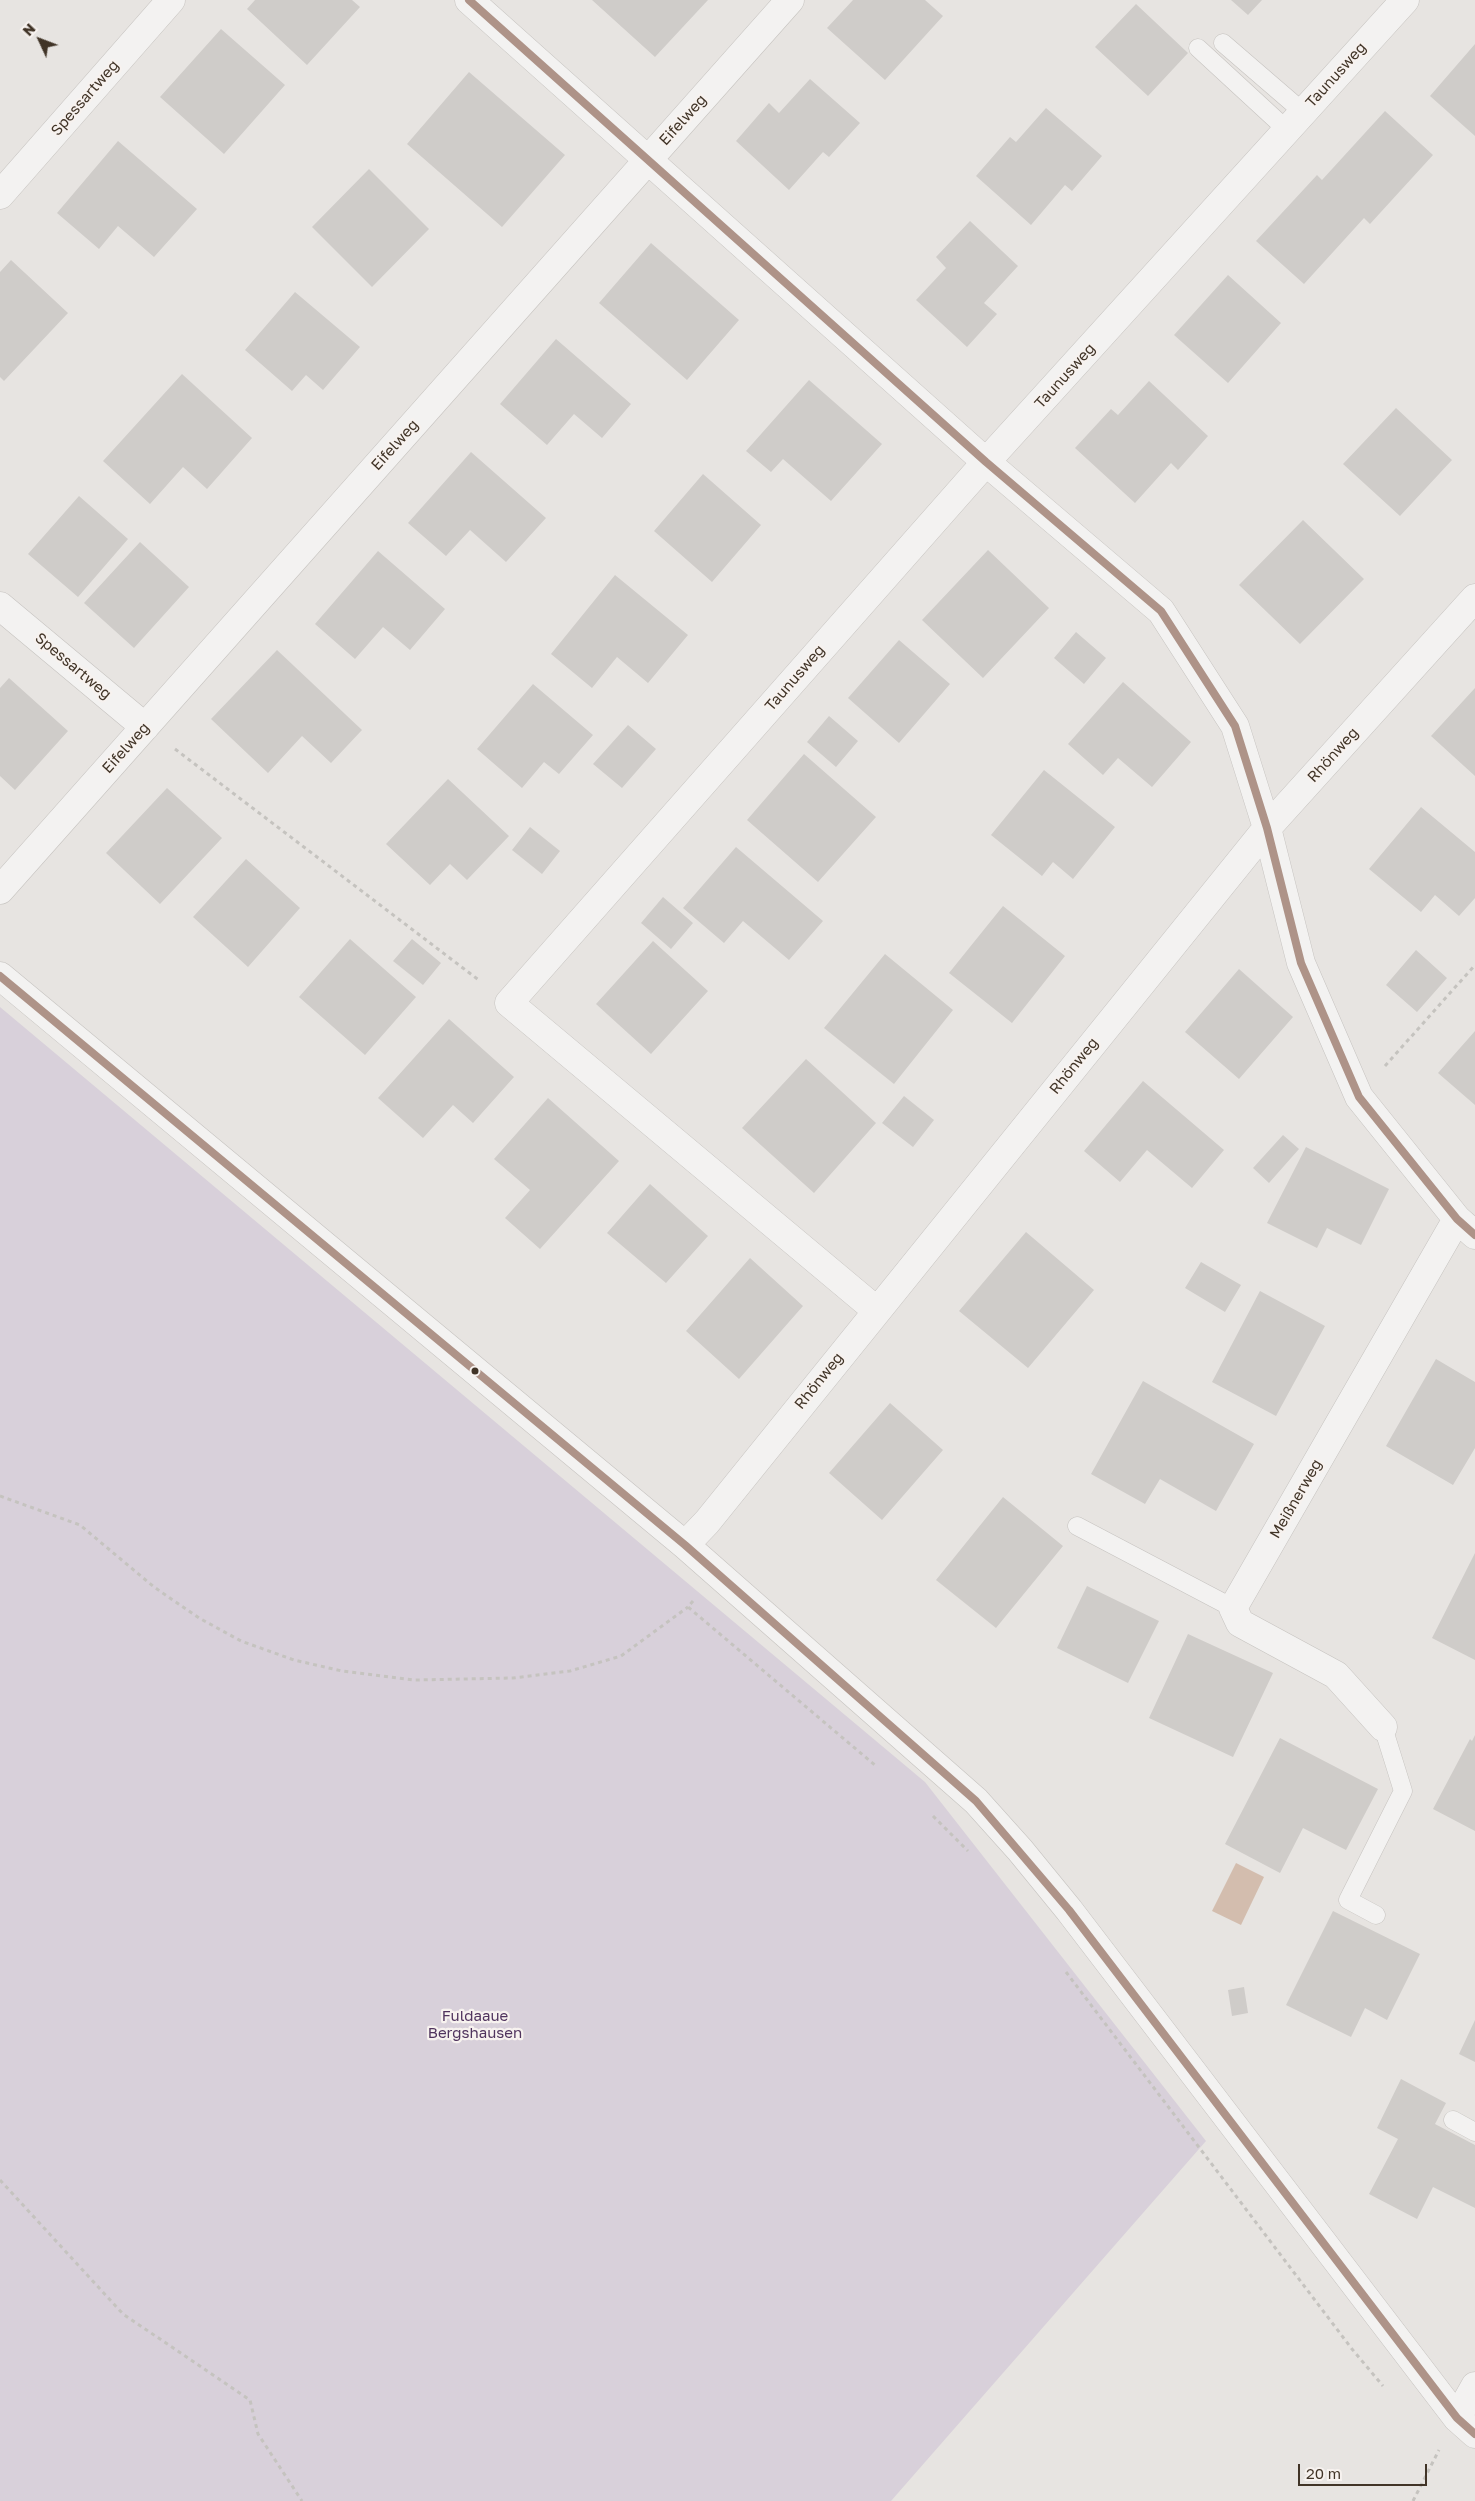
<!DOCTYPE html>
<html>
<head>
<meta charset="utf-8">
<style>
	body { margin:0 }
	#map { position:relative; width:1475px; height:2501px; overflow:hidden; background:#e7e4e1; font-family:"Golos Text",sans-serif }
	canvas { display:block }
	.north { position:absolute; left:15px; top:15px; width:50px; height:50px; -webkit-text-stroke:4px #f7f2ef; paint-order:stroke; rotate:313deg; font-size:14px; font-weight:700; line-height:20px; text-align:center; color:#413427 }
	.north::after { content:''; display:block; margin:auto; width:18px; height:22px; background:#413427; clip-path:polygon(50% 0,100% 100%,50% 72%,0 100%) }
	.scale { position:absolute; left:1298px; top:2464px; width:129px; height:22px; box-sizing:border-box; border:2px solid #413427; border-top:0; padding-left:6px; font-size:15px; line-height:18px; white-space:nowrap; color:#413427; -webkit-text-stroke:4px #f7f2ef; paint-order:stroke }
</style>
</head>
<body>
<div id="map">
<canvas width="1475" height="2501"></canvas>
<div class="north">N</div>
<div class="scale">20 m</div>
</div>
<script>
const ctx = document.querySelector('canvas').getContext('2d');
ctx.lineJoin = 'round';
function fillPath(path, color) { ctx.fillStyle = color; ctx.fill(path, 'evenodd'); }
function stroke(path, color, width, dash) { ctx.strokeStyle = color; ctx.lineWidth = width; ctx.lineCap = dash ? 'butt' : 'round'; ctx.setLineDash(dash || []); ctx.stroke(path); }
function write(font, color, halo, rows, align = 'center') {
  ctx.font = font + ' "Golos Text",sans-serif'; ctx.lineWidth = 4.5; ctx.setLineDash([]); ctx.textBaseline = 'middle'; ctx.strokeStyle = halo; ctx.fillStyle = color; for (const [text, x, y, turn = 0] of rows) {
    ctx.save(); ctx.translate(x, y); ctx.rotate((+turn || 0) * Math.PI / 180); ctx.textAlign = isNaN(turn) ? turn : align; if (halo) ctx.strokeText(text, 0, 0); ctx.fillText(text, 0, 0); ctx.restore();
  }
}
fillPath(new Path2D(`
	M0,1007L925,1782L1206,2141L891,2501H0Z`), '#d8d0da');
fillPath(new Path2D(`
	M1236,1863L1264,1877L1241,1925L1212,1911Z`), '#d3bdae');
fillPath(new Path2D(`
	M255,0H352L360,7L307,65L247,9Z
	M592,0H708L655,57Z
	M853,0H925L943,16L885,80L827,28Z
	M1231,0H1262L1248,15Z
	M1136,4L1188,53L1148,96L1095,47Z
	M221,29L285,85L224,154L160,97Z
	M1475,44V136L1430,96Z
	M469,72L565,155L502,227L407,144Z
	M810,79L860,123L829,157L823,152L789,190L736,141L769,103L779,113Z
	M1046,108L1102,156L1072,191L1065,185L1031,225L976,176L1010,137L1016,142Z
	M1385,111L1433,155L1370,224L1364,218L1304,284L1256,241L1317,175L1322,180Z
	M118,141L197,209L154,257L118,226L99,249L57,213Z
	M369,169L429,229L372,287L312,227Z
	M970,221L1018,266L984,303L997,314L967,347L916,300L946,268L936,257Z
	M651,243L739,320L687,380L599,303Z
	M11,260L68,313L4,381L0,377V272Z
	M1228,275L1281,323L1228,383L1174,335Z
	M295,292L360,347L323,390L306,375L292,391L245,350Z
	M556,339L631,404L602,438L574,414L547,445L500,404Z
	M182,374L252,438L207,489L183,467L150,504L103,461Z
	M809,380L882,444L831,501L783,459L771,472L746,451Z
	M1149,381L1208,436L1178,470L1171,463L1135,503L1075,448L1111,409L1118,415Z
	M1396,408L1452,460L1400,516L1343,464Z
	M471,452L546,518L506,562L470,530L446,556L408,523Z
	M703,474L761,525L712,582L654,531Z
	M79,496L128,539L78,597L28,554Z
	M1303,520L1364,579L1300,644L1239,585Z
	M140,542L189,587L134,648L84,603Z
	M988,550L1049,608L983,678L922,620Z
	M378,551L445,609L410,650L383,627L355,659L315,624Z
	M615,575L688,635L648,683L617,657L592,688L551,654Z
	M1076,632L1106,658L1084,684L1054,658Z
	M899,640L950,684L899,743L848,698Z
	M277,650L362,730L331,763L302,736L268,773L211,719Z
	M9,678L68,731L15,790L0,776V688Z
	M1123,682L1191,742L1152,787L1118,758L1103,775L1068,744Z
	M533,684L593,735L559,774L544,762L522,788L477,749Z
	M1475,688V776L1431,736Z
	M829,716L858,741L836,767L807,742Z
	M628,725L656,749L622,788L593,764Z
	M804,754L876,817L818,882L747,820Z
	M1044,770L1115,827L1073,879L1053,862L1042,876L991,835Z
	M448,779L509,836L467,880L450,864L430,885L386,844Z
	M167,788L222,838L160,904L106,853Z
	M1421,807L1475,852V898L1459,916L1435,895L1421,912L1369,869Z
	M530,827L560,851L542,874L512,850Z
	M736,847L823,921L789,960L743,921L724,943L683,908Z
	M246,859L300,908L248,967L193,917Z
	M663,897L693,923L671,949L641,923Z
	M1003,906L1065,956L1012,1023L949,973Z
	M350,939L416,997L365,1055L299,997Z
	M412,939L441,963L423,985L393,961Z
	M653,941L708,991L651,1054L596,1004Z
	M1416,950L1447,978L1417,1012L1386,985Z
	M885,954L953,1010L894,1084L824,1028Z
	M1239,969L1293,1017L1239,1079L1185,1032Z
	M449,1019L514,1077L473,1123L453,1105L423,1138L378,1098Z
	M1475,1031V1105L1438,1073Z
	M806,1059L876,1123L814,1193L742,1128Z
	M1143,1081L1224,1150L1192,1188L1147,1150L1120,1182L1084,1151Z
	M904,1096L934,1120L913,1147L882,1123Z
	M548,1098L619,1161L540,1249L505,1218L530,1190L494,1159Z
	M1283,1135L1299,1149L1269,1183L1253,1168Z
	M1306,1147L1389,1189L1361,1245L1327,1228L1317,1248L1267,1223Z
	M650,1184L708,1236L666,1283L607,1233Z
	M1026,1232L1094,1290L1028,1368L959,1311Z
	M750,1258L803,1306L739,1379L686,1331Z
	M1201,1262L1241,1285L1225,1312L1185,1288Z
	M1260,1291L1325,1326L1276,1416L1212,1382Z
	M1436,1359L1475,1382V1448L1453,1485L1386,1446Z
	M1143,1381L1254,1444L1216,1511L1160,1479L1145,1504L1091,1474Z
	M890,1403L943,1450L882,1520L829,1473Z
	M1003,1497L1063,1546L996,1628L936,1580Z
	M1475,1553V1660L1432,1638Z
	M1087,1586L1159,1621L1128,1683L1057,1648Z
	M1188,1634L1273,1673L1233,1757L1149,1718Z
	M1475,1735V1831L1433,1809L1470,1739L1472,1741Z
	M1280,1738L1378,1789L1346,1850L1303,1828L1280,1873L1225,1844Z
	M1333,1911L1420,1954L1387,2020L1365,2008L1351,2037L1286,2005Z
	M1244,1987L1248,2013L1232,2016L1228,1990Z
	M1475,2020V2062L1459,2054Z
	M1401,2079L1446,2103L1435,2124L1475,2145V2208L1433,2187L1417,2219L1369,2194L1398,2139L1377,2128Z`), '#cfccc9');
const lane = new Path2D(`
	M1223,43L1303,112
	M1198,48L1287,130
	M1077,1526L1233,1608
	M1376,1915L1348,1900L1403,1791L1383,1727
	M1453,2120L1475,2132`);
const street = new Path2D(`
	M469,0L986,462L1161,611L1235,726L1267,828L1301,963L1359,1097L1457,1219L1475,1235
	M0,195L171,0
	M0,606L145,727
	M0,890L790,0
	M0,976L685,1545L976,1801L1020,1850L1069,1910L1457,2418L1475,2434
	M876,1310L509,1003L986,462L1405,0
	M685,1545L707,1522L1267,828L1475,598
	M1383,1727L1336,1675L1240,1623L1233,1608L1457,1219
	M1457,2418L1475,2386`);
stroke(lane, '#c5c2bf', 19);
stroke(street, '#c5c2bf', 29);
stroke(new Path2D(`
	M175,749L480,981
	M1385,1066L1475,965
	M0,1496L80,1525L154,1587L199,1618L241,1641L294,1660L342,1671L414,1680L513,1678L570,1671L621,1656L688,1607
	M693,1601L688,1607L876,1766
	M933,1816L968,1851
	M1066,1972L1352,2349L1383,2386
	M0,2180L123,2314L250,2400L258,2434L302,2501
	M1413,2501L1439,2450`), '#c5c3bf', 3, [4, 4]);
stroke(lane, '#f3f2f1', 18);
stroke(street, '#f3f2f1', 28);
stroke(new Path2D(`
	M469,0L986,462L1161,611L1235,726L1267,828L1301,963L1359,1097L1457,1219L1475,1235
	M0,976L685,1545L976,1801L1069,1910L1457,2418L1475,2434`), '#ae9388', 8);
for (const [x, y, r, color] of [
	[475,1371,4.5,"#413427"]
]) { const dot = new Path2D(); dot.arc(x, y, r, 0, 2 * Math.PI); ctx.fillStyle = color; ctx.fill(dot); stroke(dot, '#f7f2ef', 2); }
write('15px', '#413427', '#f7f2ef', [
	["Taunusweg",1336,75,-48],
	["Spessartweg",85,98,-49],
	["Eifelweg",683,120,-48],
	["Taunusweg",1065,376,-48],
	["Eifelweg",395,445,-48],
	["Spessartweg",73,666,40],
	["Taunusweg",795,678,-49],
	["Eifelweg",126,748,-48],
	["Rhönweg",1333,755,-48],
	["Rhönweg",1074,1066,-51],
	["Rhönweg",819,1381,-51],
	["Meißnerweg",1296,1499,-60]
]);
write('15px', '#50345e', '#f7f2ef', [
	["Fuldaaue",475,2016],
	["Bergshausen",475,2033]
]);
</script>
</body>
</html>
